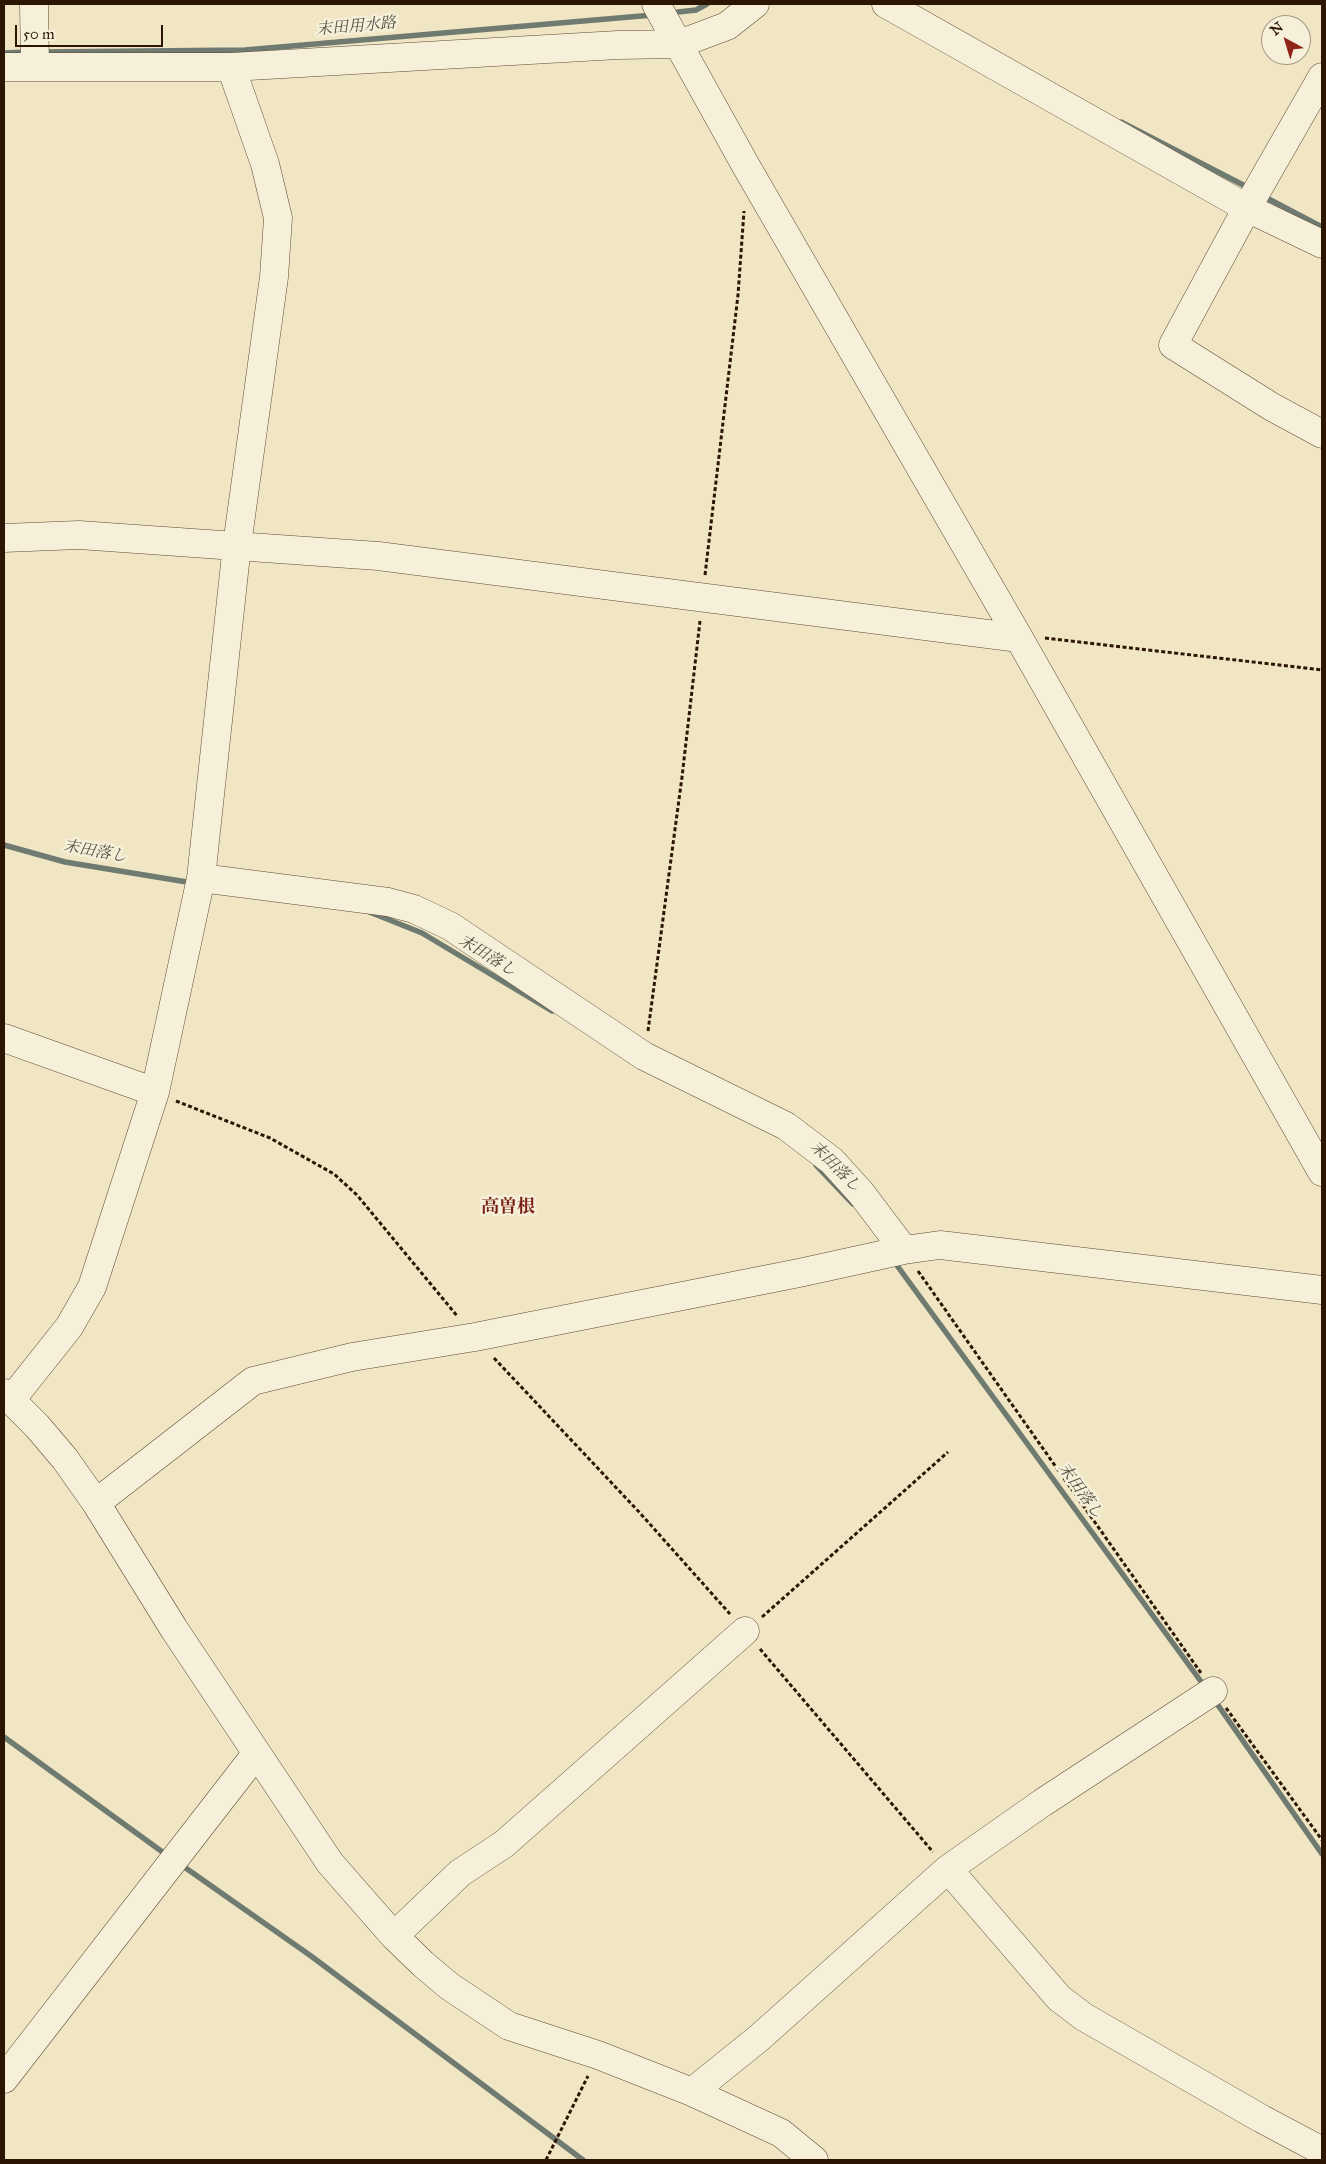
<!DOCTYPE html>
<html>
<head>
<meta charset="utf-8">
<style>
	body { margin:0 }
	#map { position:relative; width:1326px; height:2164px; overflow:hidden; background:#f1e6c4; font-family:"IM FELL Great Primer",serif }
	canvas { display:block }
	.frame { position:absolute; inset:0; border:5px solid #2c1603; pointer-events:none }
	.north { position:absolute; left:1261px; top:15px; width:50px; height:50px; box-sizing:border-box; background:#f6efd9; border:1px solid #a59883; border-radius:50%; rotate:321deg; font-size:14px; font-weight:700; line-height:20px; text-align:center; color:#2c1603 }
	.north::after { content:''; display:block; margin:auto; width:18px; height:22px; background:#8f2418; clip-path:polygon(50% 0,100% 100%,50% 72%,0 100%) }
	.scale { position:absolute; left:15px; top:25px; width:148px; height:22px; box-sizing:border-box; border:2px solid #2c1603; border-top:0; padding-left:6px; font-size:15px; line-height:18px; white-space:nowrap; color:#2c1603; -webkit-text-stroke:4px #f6efd9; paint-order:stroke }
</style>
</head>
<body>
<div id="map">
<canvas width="1326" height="2164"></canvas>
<div class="frame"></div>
<div class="north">N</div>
<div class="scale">50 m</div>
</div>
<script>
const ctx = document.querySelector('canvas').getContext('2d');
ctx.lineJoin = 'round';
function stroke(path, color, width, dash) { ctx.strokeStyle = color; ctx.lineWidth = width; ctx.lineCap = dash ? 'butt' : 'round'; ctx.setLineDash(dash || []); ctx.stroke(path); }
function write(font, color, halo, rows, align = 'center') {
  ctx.font = font + ' "IM FELL Great Primer","Noto Serif JP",serif'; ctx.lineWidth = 5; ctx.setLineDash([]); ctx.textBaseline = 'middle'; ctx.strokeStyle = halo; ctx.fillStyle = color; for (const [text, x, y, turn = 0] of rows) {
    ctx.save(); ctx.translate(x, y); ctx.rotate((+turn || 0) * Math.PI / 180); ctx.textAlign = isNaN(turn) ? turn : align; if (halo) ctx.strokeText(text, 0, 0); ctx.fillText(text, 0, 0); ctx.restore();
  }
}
stroke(new Path2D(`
	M669,13L696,10L707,4
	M41,52L245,50L653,15
	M4,53L27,52
	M1121,122L1251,189
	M1263,196L1322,227
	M4,845L65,862L193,883
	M367,911L422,933L552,1011
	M816,1165L853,1204
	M893,1260L1205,1687
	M1213,1698L1322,1854
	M4,1737L168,1856
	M180,1864L311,1956L583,2160`), '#6f7b71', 5.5);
const minor = new Path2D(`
	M34,4L35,66
	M656,4L746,166L1019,638L1322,1172
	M886,4L1247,208L1322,244
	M4,67H231L618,45L679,44L727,26L755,4
	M1322,77L1247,208L1173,345L1272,407L1322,434
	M4,538L79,535L378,556L1019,638
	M201,878L388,902L414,909L450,926L644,1056L786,1126L832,1161L861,1193L904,1250
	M4,1038L155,1092
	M4,1393L37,1426L65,1459L96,1503L174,1629L330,1863L394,1936L423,1964L449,1986L509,2026L598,2055L692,2092L781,2133L814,2160
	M11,1400L69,1327L92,1287L155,1092L201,878L237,545L274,277L278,218L265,164L231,67
	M96,1503L253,1381L352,1357L475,1337L799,1273L904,1250L940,1245L1322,1290
	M948,1869L1059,1998L1084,2017L1262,2119L1322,2151
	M394,1936L460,1873L504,1844L745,1631
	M4,2079L256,1754
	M692,2092L759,2038L948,1869L1042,1803L1213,1691`);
stroke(minor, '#5d4a33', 29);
stroke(new Path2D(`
	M705,575L738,295L744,211
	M1045,638L1322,670
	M648,1031L682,777L700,621
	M176,1101L270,1138L334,1174L357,1195L458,1317
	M918,1271L1201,1673
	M494,1358L640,1513L730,1614
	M762,1617L948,1452
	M760,1649L933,1852
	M1226,1708L1322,1840
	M546,2160L588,2076`), '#2c1603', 3, [4, 2.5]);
stroke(minor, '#f6efd9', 28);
write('italic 16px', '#535143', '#f6efd9', [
	["末田用水路",356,27,-5],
	["末田落し",95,852,10],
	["末田落し",487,956,31],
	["末田落し",835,1167,45],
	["末田落し",1080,1491,54]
]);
write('bold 18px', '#7a1f14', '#f6efd9', [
	["高曽根",508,1208]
]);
</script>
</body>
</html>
